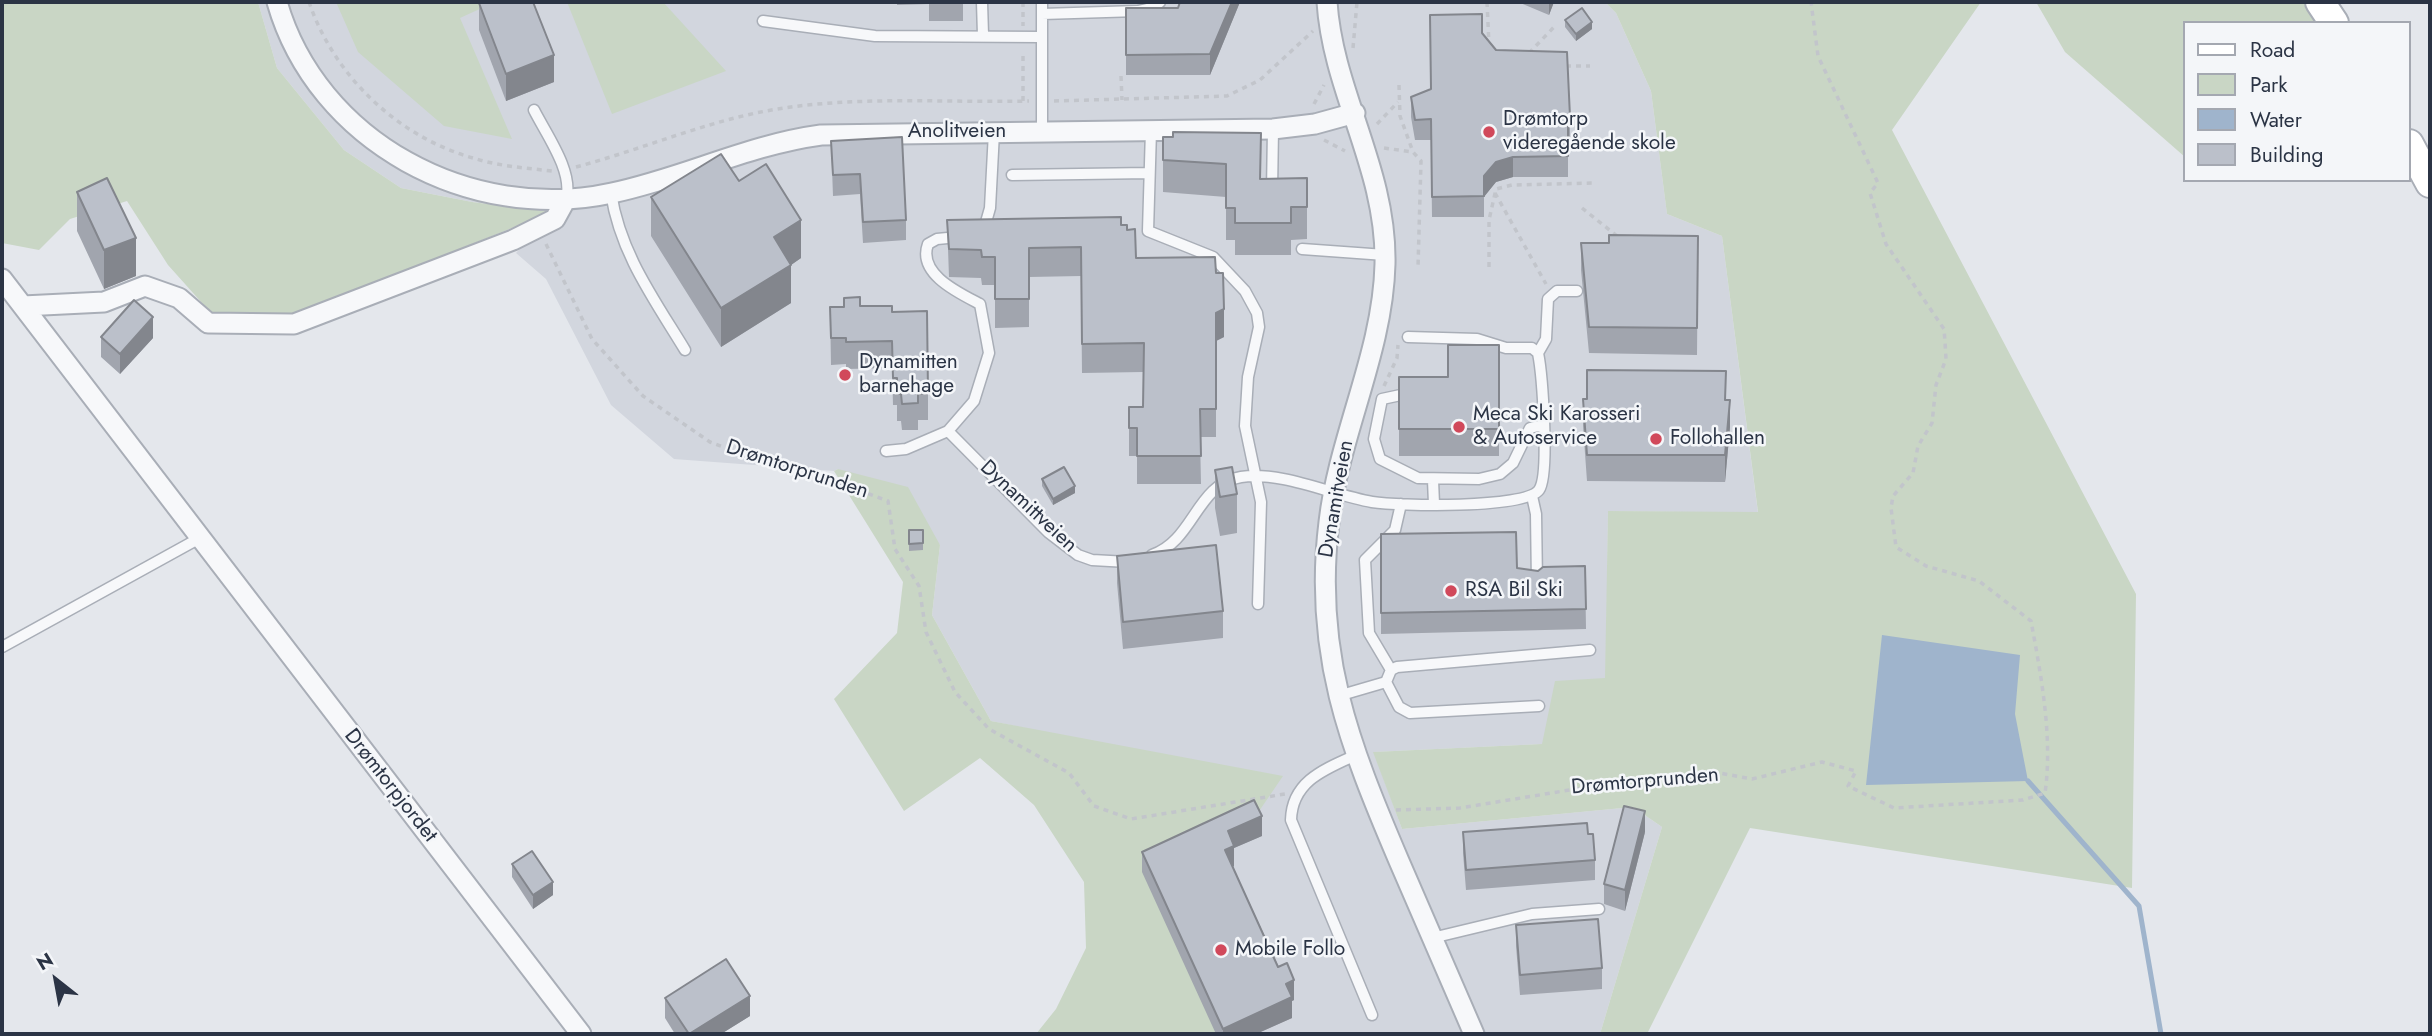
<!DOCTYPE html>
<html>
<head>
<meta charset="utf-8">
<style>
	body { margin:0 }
	#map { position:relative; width:2432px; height:1036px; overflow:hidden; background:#e4e7ec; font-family:Jost,sans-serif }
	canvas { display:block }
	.frame { position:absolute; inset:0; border:4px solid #2b3445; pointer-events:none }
	.legend { position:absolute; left:2183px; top:21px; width:228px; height:161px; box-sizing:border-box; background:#f4f6f9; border:2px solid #a4a8b1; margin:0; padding:9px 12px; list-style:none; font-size:21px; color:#2b3445 }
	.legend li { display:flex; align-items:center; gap:14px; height:35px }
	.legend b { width:35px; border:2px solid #a4a8b1 }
	.north { position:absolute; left:21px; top:945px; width:70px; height:70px; -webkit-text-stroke:5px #f4f6f9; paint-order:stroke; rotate:329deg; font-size:19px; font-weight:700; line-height:28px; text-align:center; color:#2b3445 }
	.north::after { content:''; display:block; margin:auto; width:24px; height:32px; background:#2b3445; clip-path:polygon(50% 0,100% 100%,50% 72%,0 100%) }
</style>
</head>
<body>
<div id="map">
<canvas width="2432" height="1036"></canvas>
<div class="frame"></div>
<ul class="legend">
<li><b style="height:9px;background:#fff"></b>Road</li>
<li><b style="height:19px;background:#c9d6c5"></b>Park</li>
<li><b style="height:19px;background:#9fb4cc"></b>Water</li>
<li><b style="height:19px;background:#bbc0ca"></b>Building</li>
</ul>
<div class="north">N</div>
</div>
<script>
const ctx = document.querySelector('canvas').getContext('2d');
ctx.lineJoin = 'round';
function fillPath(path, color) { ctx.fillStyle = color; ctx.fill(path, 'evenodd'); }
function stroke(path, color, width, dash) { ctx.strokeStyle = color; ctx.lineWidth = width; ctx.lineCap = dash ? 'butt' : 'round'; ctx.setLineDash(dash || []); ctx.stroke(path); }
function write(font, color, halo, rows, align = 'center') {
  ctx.font = font + ' Jost,sans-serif'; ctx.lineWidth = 5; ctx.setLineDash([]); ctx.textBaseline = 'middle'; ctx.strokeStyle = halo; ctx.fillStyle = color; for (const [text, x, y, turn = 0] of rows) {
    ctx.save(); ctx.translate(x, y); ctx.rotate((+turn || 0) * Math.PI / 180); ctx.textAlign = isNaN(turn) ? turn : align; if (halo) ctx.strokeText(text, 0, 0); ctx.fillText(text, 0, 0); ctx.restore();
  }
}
fillPath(new Path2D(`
	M258,2H1605L1616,13L1651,91L1667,214L1722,236L1758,513L1608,511L1606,678L1543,744L1374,752L1402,829L1633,807L1662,827L1600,1034H1218L1039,731L991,721L932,615L940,545L838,469L834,471L674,459L611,405L546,279L516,253L552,213L472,202L401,188L344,150L277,68Z`), '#d2d6de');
fillPath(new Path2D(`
	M2,2H258L277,68L344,150L401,188L472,202L552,212L292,316L211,313L168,265L127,201L70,219L39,250L2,243Z
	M336,2H495L460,18L512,139L444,126L358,52Z
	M567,2H663L726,71L612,114Z
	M1605,2H1981L1892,130L2136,594L2132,888L1750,828L1647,1034H1600L1662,827L1633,807L1402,829L1373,752L1542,744L1555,681L1605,678L1608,511L1758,512L1722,236L1667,214L1651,91L1616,13Z
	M2036,2H2334L2345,23H2185V157L2065,52Z
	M838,469L908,487L940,545L932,615L991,721L1283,776L1253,820L1143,873L1218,1034H1036L1056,1009L1086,948L1084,882L1034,805L980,758L904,811L834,699L897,633L903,582L834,471Z`), '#c9d6c5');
fillPath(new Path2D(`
	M1882,635L2020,655L2015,714L2028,781L1866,785Z`), '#9fb4cc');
stroke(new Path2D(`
	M2028,781L2139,906L2161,1034`), '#9fb4cc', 5);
const lane = new Path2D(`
	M982,2L983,35
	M1042,2V131
	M1042,14L1138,11L1151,8L1160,2
	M763,21L875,36L1040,37
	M534,110C546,134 574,172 566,199
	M1151,130L1148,231L1213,257L1245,291L1257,313L1259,327L1248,377L1245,426L1261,502L1258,604
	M1012,175L1149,173
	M1272,191L1273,129
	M611,193C620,253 654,299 685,350
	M984,229L990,208L994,132
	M958,237L937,239L928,244C917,274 959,293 980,304L989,353L974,401L948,431L1048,532L1078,555L1092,560L1128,562
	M1302,249L1385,255
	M1538,353L1546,339L1548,299L1557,291H1577
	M1410,393L1382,399L1374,439L1380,459L1418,478L1479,479L1500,474L1513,463L1530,428L1543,425
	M886,451L906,449L948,431
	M1433,480L1434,504
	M1532,496L1536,514L1537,583
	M1152,555C1194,541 1196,484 1241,477C1282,471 1332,495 1372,502C1398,506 1525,509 1539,490C1550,475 1542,373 1538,353L1532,348H1506L1477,339L1408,337
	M2,647L198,539
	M1391,670L1369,633L1365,560L1395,530L1401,504
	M1386,682L1399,707L1410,713L1539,706
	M1338,696L1386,682L1391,670L1397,667L1590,650
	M1356,755C1325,769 1292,781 1291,820L1372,1015
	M1432,938L1532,914L1599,909`);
const street = new Path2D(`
	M277,2C317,142 471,224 612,193C684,178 747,145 821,135L1273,129L1315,124L1355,113
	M1327,2C1333,93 1387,169 1385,264C1383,352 1339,435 1329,522C1313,652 1349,744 1399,861C1424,919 1449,976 1474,1034
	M2,279L581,1034
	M23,306L104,302L145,286L179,298L208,323L294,324L513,240L555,219L566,199`);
const secondary = new Path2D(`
	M2320,2L2334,23
	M2409,144L2430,183`);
stroke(lane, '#a9aeb7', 13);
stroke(street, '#a9aeb7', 23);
stroke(secondary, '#a9aeb7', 32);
stroke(new Path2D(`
	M309,2C334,76 398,137 473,158C498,166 525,168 552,171
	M1023,2V26
	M1487,2L1489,45
	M1353,48L1357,2
	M1529,53L1556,25
	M1566,66H1590
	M1121,76L1122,100
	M1399,85L1400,116L1413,152
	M1023,101V51
	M1054,101L1227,96L1260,80L1313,31
	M1314,104L1324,85
	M1377,124L1398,102
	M1324,140L1345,151
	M1384,148L1413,152L1421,161L1418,267
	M576,167C640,150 702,123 766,111C852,95 942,103 1029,101
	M1495,193L1546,284
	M1582,208L1617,236V240
	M546,244L592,339L643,396L710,442L734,451L787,463L888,501L895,549L919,586L926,632L955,692L989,729L1069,773L1094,806L1131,819L1285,794
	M1489,267V220L1496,189L1512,185L1593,183
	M1384,386L1397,358L1398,345
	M1396,810L1460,808L1612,783L1665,784L1714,772L1752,779L1822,762L1856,771L1848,786L1894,808L2023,800L2045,793C2053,738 2041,675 2031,621L1979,581L1926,566L1896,547L1891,508L1893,496L1913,473L1918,446L1932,423L1936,385L1946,359L1945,342L1944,329L1886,244L1870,193L1878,183L1818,56L1811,2`), '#c2c5cb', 3.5, [5, 5]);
stroke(lane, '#f7f8fa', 10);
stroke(street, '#f7f8fa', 19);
stroke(secondary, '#fff', 28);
fillPath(new Path2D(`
	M897,2H963V21H929V4L897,5Z
	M1180,2H1240L1210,75H1126V8H1178Z
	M1518,2H1554L1549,15Z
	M479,3L554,82L506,101L479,30Z
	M1565,20L1592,29L1576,41L1565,27Z
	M1482,33L1496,50L1570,117V138H1568V177H1513L1496,182L1484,196V217H1432L1431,140H1415L1411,117V97L1430,89Z
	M1163,137L1260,179L1307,178V239L1291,240V255H1235V240H1226V197L1163,192Z
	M831,141L906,220V240L863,243L860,194L833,196Z
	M739,181L801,258L791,265V303L721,347L651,236V197Z
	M77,192L136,276L104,289L77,231Z
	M947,220L1121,225L1127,230L1136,258L1216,273L1224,337L1216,341V437H1200L1201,484H1137V456H1129V407H1143V372L1082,373L1081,276L1029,277V327L995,328V285H982L981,278L949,277Z
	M1698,236L1697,355L1589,353L1581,270V243H1609Z
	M860,306L892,312L928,393V420H918V430H902L901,421H897V405H893L892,368L846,369V364L831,365L830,307Z
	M101,337L153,338L120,374L101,357Z
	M1499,345V456H1399V377H1448Z
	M1583,399L1726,400L1730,427L1725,482L1587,481L1583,426Z
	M1215,470L1237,494V533L1220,536L1215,508Z
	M1042,479L1075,493L1053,505L1042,486Z
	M909,530H923V550L909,551Z
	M1381,534L1517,568L1538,571L1585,566L1586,629L1381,634Z
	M1117,556L1223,611V638L1123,649L1117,583Z
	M1463,832L1588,834L1595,860V880L1466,890L1463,853Z
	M1645,832L1625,911L1604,904V884Z
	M1262,836L1234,848V866L1233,867L1294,1000L1292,1001V1018L1256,1034H1216L1142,872V852Z
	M512,864L553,895L533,909L512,877Z
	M1516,925L1602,968V989L1520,995L1516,946Z
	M665,998L750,1016L721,1034H675L665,1018Z`), '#a1a5ae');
fillPath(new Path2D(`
	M1232,2H1240L1210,75V54Z
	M1549,2H1554L1549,15Z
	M1592,22V29L1576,41V34Z
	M554,55V82L506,101V74Z
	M1513,157V177L1496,182L1484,197V176L1496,162Z
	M801,220V258L791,265V303L721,347V308L774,237Z
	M136,238V276L104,289V250Z
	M1224,309V337L1216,341V313Z
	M153,317V338L120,374V354Z
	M1730,400V427L1725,482V455Z
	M1075,486V493L1053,505V499Z
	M1645,811V832L1625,911V890Z
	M1262,816V836L1234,848V866L1225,871V850L1228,831Z
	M553,882V895L533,909V895Z
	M1294,980V1000L1292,1001V1018L1256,1034H1223V1029L1286,984Z
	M750,996V1016L721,1034H689Z`), '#83868d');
const building = new Path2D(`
	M482,2H533L554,55L506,74L479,3Z
	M1180,2H1232L1210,54L1126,55V8H1178Z
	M1582,8L1592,22L1576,34L1565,20Z
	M1482,14V33L1496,50L1567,52L1570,117H1568V156L1513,157L1496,162L1484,176V196L1432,197L1431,119L1415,120L1411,97L1431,89L1430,15Z
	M1173,132L1261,133L1260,179L1307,178V207H1291V223H1235V208H1226V164L1163,160V137H1173Z
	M902,137L906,220L863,222L860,174L833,175L831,141Z
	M721,154L739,181L766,164L801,220L774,237L791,265L721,308L651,197Z
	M107,178L136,238L104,250L77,192Z
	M1121,217V225H1127V230L1135,229L1136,258L1215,257L1216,273H1223L1224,309L1216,313V409H1200L1201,456H1137V428H1129V407H1143L1144,343L1082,344L1081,247L1029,248V299H995V257H982L981,250L949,249L947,220Z
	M1609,235L1698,236L1697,328L1589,327L1581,243H1609Z
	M860,297V306H892V312L927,311L928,393L918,394V403L902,404L901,394H897V378H893L892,341L846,342V338H831L830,307H844V298Z
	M134,300L153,317L120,354L101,337Z
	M1448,345H1499V429H1399V377H1448Z
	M1587,370L1726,371L1725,400H1730L1725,455H1587L1583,399H1587Z
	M1064,467L1075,486L1053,499L1042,479Z
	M1232,467L1237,494L1220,497L1215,470Z
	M909,530H923V543L909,544Z
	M1516,532L1517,568L1538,571L1543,567L1585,566L1586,609L1381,613V534Z
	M1216,545L1223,611L1123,622L1117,556Z
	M1254,800L1262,816L1228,831L1234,846L1225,850L1278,967L1287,963L1294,980L1286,984L1292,997L1223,1029L1142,852Z
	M1624,806L1645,811L1625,890L1604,884Z
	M1587,823L1588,834H1593L1595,860L1466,870L1463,832Z
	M532,851L553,882L533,895L512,864Z
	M1598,919L1602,968L1520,975L1516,925Z
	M726,959L750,996L689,1034L665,998Z`);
fillPath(building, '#bbc0ca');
stroke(building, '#83868d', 2);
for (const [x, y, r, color] of [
	[1489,132,7,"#d1495b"],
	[845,375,7,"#d1495b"],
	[1459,427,7,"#d1495b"],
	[1656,439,7,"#d1495b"],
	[1451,591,7,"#d1495b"],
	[1221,950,7,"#d1495b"]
]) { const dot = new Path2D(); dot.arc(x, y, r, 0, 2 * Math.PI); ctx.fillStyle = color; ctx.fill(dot); stroke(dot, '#f4f6f9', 2.5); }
write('21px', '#2b3445', '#f4f6f9', [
	["Drømtorp",1503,120],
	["videregående skole",1503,144],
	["Dynamitten",859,363],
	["barnehage",859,387],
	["Meca Ski Karosseri",1473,415],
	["& Autoservice",1473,439],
	["Follohallen",1670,439],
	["RSA Bil Ski",1465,591],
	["Mobile Follo",1235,950]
], 'left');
write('21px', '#2b3445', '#f4f6f9', [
	["Anolitveien",957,132],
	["Drømtorprunden",797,470,18],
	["Dynamitveien",1337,499,-80],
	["Dynamittveien",1028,507,43],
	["Drømtorprunden",1645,782,-5],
	["Drømtorpjordet",390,786,52]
]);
</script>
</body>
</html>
